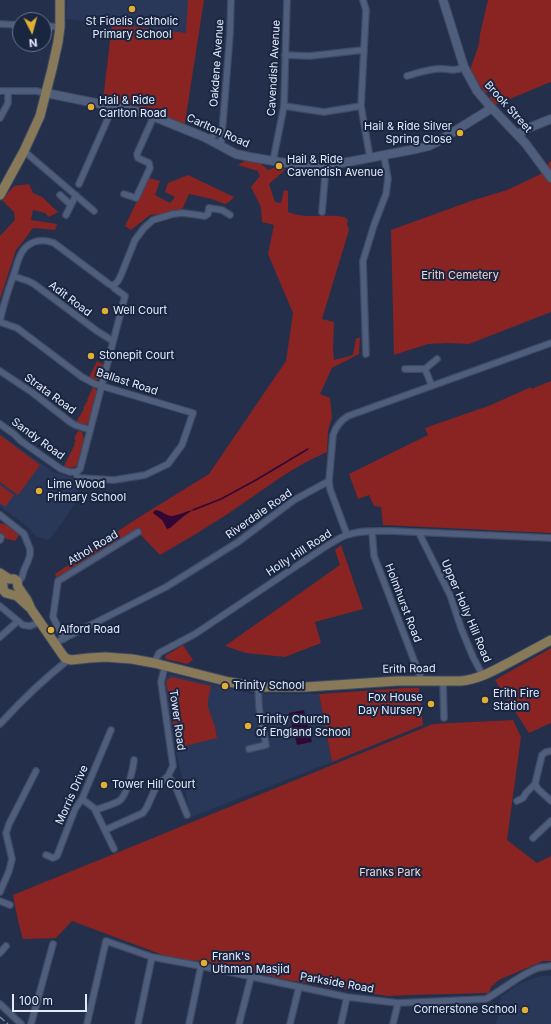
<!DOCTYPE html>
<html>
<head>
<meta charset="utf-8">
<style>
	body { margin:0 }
	#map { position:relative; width:551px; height:1024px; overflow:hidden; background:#232f4b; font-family:Inter,sans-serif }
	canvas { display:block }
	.north { position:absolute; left:12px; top:12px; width:40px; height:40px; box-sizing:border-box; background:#1a2540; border:1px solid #6a748c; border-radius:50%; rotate:174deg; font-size:11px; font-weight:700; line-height:16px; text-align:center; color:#e2ebfd }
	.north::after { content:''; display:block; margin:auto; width:14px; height:18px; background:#e0af34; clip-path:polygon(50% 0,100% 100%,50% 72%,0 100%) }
	.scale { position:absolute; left:12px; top:994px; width:75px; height:18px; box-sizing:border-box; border:2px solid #e2ebfd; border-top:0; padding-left:5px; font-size:12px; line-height:14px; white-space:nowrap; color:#e2ebfd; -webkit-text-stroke:3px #1a2540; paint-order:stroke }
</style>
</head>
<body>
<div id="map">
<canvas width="551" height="1024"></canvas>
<div class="north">N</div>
<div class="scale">100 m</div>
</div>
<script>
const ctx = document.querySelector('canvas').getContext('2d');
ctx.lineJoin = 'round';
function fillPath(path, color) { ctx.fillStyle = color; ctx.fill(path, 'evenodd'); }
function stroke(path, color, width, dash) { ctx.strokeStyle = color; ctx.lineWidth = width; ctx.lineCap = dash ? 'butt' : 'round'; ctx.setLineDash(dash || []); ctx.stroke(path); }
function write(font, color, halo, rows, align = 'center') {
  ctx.font = font + ' Inter,sans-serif'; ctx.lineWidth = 4; ctx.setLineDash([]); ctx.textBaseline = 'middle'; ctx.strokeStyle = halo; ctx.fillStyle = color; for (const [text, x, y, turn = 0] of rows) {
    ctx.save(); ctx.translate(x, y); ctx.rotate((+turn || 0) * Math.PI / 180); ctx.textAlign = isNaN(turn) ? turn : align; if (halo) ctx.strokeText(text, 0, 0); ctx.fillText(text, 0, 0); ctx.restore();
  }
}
fillPath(new Path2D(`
	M67,0H199L196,36L66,19Z
	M0,434L53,472L80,480L76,502L64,520L49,540L36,537L30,529L0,506Z
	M170,674L252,694H319L332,762L191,817L175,748L167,705L165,679Z
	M540,976H551V1024H496L501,996L521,983Z`), '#293759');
fillPath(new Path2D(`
	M188,0H204L184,129L148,109L103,100L112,24L186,33Z
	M488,0H551V82L495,105L490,98L491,96L490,94L486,92L485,93L470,70L479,44L480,34Z
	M248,159L259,162L268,170L280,165L285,170L269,184L275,202L281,203L284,190L288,191V212C307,220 326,213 345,217L346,219H348L347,224L349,230L322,319L334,322L333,348L334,360L353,355L356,338H360L359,354L332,368L320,394L330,398L332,417L328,431L327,452C289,468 257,495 223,517C202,530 181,543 160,555L138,532L58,581L55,574L133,521L209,474L286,361L293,313L268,254L274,225L262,222L261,207L251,187L260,176L258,171L238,165Z
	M551,160V312L469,344L447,343L428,344L394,355L391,230L471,201L507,190L541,174Z
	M188,175L234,197L229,202L225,204L212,199L189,194L182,210L169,214L150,215L131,230L125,226L137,201L146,177L160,181L155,195L170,203L175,197L165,192L168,183Z
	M29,184L33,193L42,197L58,212L49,217L45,213L33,210L31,220L57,224L55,230L33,228L25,239L16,250L0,299V236L15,220L14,212L2,200L14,186Z
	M97,361L105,365L102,376L96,380L89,377Z
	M551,381V533L383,525L381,507L374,506L369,495L358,499L349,474L428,435L425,428L491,405L531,387V389Z
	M93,387L95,388L97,392L89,423L86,425L76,422L84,409L83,408L88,400H87Z
	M78,431L82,432L84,439L77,465L75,467L69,468L64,466L75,444L74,443L76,440L74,439Z
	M0,435L40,465L18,495L0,482Z
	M0,485L14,495L5,507L0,503Z
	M0,523L7,525L19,535L15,541L0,537Z
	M341,545L363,609L315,622L321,643L285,657L246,653L225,646L340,565L335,550Z
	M183,645L193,660L187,664L166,659L165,656Z
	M551,648V723L529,733L495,680Z
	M172,677L211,686L208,700V707L215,727L217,738L177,748L166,681Z
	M406,688H419L423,725L332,762L319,694Z
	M513,720L521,737L507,840L537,863L551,856V961H543L499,980L491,987L489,993L411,995L388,996L287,980L205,961L176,960L72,921L56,938L23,939L18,921L13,895L433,724Z`), '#892423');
fillPath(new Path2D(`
	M156,510C162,511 165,515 171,516C176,516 187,511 193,510L184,516L170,528L167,529L162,520L153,513L154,511Z
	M304,710L312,742L297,745L289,713Z`), '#330735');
stroke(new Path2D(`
	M193,510L221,499L256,480L308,449`), '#330735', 1.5);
const street = new Path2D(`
	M363,0L366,10L361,106L370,158
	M0,24L20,25
	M44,26L60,27
	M285,55L310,56L363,50
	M407,76C417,73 426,70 436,69C448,67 451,73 464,67
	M0,91H36L46,93
	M284,106L324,112L361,106
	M0,118L8,103V91
	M209,139L222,128
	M221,146L230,34L231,0
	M24,151L94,211
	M273,161L284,106L287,0
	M79,184L113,107
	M124,194L136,198L150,168L149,163L138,158L137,154L154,116
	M60,195L71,205
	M322,212L326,165
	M66,215L76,195
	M13,276L28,281L34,284L97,331L113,341
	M113,286L118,281L121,275L135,240L144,228L153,220L173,214L183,213L205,216L208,214L209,208L222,210L230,215
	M0,320C4,303 9,287 15,271C17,264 19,254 25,248C33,240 44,239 54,243L109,284L113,286L114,288L125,296L80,469L76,472
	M0,322L17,328L82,377L95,384L193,413L182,445L168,464L145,475L114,480L80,478L77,476L76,472
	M366,354L363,261L374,225L386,194L388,179L384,156
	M405,369H425
	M0,371L33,393L70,422L75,425L90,430
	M432,386L425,369L437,359
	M0,424L14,434L21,441L61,469L70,472H76
	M0,515L24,534L30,549V555L28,561L24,570L22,577L18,583
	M372,531L374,556L422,681
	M419,533L450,595L461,628L473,657L483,676
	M347,535L330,489L329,481L333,435C336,426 340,421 348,416L551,343
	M0,540L1,537
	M0,606L23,625L30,626L40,622
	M0,637L18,621
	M64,639L53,617L58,581L138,532
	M55,643L166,587L238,542L294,500L329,481
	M154,663L159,653L195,634L328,545C334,542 340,537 347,535C361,530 377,531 391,531L551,538
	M443,681L444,718
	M0,724C21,701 44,679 68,660
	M249,749L266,745L259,708L258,687
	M551,751L546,752L542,755L535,784L538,789L551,801
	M168,776L175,785L187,815
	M82,799L94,808L114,849
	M517,801L523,798L526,793L535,784
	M96,810C103,807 112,805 119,801C127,796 133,769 134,760
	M105,830L143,813L147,807L156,787L168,776L173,766L161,682L165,666
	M533,838L551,821
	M46,855L53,858L57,856L75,809L82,799L111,730
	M0,892L9,871L12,859L6,833L9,824L36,771
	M0,901L10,905
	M0,953L6,946
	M0,1004L21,1024
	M31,1024L53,944
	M87,1024L106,941L152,957L201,966L347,997L398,1003L486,999C504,989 519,975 538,968C542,967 547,967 551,966
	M138,1024L152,957
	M189,1024L201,966
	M239,1024L251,977
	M290,1024L299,987
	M341,1024L347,997
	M393,1024L398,1003`);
const secondary = new Path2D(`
	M443,0L464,67L477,91L488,104L526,144L551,178
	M46,93L145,113L204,137L221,146L236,154L250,157L298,165H326L348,162L416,149L429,146L437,142L492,108
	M518,135L526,129L551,119`);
const primary = new Path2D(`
	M0,195L24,151L40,116L52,69L58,42L60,27V0
	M0,573L9,579H14L17,581L18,587L27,600L31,609L62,654L65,658L71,660L89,658L105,657L132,659L154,663L229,682L258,687H306L397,681H461C480,679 495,670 512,661C525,654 538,647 551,640
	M0,583L3,585V590L6,593L17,596L29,607`);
stroke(street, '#3f4a62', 8);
stroke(secondary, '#3f4a62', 10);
stroke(primary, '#3f4a62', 11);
stroke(street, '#505e7e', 5.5);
stroke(secondary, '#505e7e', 8);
stroke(primary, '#887a59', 9);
stroke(new Path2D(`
	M0,1017L8,1024`), '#7e89a0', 1.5, [6, 3]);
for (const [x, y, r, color] of [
	[132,9,4,"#e0af34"],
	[91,107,4,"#e0af34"],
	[460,133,4,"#e0af34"],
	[279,166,4,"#e0af34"],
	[105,311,4,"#e0af34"],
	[91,356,4,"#e0af34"],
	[39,491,4,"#e0af34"],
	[51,630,4,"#e0af34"],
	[225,686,4,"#e0af34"],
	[485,700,4,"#e0af34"],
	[431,704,4,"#e0af34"],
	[248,726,4,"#e0af34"],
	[104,785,4,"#e0af34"],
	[204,963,4,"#e0af34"],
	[525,1010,4,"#e0af34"]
]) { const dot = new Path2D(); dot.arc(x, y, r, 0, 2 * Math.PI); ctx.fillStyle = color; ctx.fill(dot); stroke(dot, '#1a2540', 1.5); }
write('11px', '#e2ebfd', '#1a2540', [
	["St Fidelis Catholic",132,22,"center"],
	["Primary School",132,35,"center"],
	["Hail & Ride",99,101],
	["Carlton Road",99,114],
	["Hail & Ride Silver",452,127,"right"],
	["Spring Close",452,140,"right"],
	["Hail & Ride",287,160],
	["Cavendish Avenue",287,173],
	["Well Court",113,311],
	["Stonepit Court",99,356],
	["Lime Wood",47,485],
	["Primary School",47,498],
	["Alford Road",59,630],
	["Trinity School",233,686],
	["Erith Fire",493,694],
	["Station",493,707],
	["Fox House",423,698,"right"],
	["Day Nursery",423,711,"right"],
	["Trinity Church",256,720],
	["of England School",256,733],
	["Tower Hill Court",112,785],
	["Frank's",212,957],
	["Uthman Masjid",212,970],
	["Cornerstone School",517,1010,"right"]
], 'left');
write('11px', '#e2ebfd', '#1a2540', [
	["Oakdene Avenue",217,63,-86],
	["Cavendish Avenue",274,68,-87],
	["Brook Street",508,107,48],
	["Carlton Road",218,131,24],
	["Adit Road",70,299,37],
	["Ballast Road",127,382,18],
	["Strata Road",50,394,36],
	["Sandy Road",38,439,36],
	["Riverdale Road",259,514,-35],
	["Athol Road",93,548,-31],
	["Holly Hill Road",299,553,-33],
	["Holmhurst Road",403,603,69],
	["Upper Holly Hill Road",466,611,67],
	["Erith Road",409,669,-1],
	["Tower Road",177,720,82],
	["Morris Drive",72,795,-66],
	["Parkside Road",337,983,10]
]);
write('11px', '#f6d5d1', '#1a2540', [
	["Erith Cemetery",460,276],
	["Franks Park",390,873]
]);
</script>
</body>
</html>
